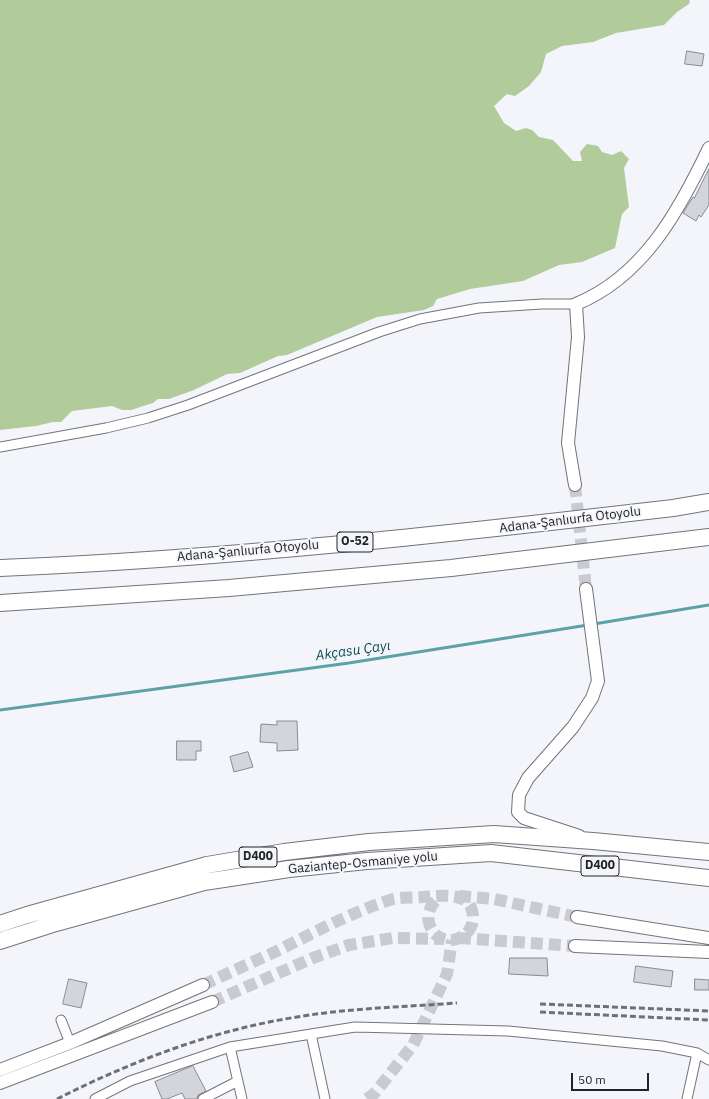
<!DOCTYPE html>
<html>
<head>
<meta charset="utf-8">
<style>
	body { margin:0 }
	#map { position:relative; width:709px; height:1099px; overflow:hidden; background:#f3f5fb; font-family:"IBM Plex Sans",sans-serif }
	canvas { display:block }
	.scale { position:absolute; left:571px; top:1073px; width:78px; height:18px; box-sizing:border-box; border:2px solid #222325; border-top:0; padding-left:5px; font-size:12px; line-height:14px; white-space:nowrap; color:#222325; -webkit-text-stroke:3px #f3f5fb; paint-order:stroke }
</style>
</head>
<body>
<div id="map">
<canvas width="709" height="1099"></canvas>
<div class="scale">50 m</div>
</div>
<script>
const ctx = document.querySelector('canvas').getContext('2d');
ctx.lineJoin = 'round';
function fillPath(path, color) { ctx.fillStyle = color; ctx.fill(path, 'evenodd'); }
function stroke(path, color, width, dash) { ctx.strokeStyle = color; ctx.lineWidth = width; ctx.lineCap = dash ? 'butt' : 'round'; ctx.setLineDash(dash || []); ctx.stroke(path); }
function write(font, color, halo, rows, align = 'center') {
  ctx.font = font + ' "IBM Plex Sans",sans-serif'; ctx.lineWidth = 4; ctx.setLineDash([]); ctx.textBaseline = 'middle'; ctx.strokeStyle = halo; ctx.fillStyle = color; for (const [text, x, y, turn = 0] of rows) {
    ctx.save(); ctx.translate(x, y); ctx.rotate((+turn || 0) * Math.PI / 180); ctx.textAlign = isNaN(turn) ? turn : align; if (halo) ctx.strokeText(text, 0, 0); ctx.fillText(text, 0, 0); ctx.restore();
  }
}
fillPath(new Path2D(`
	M0,0H690L689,4L677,12L664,25L616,33L593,42L562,46L546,54L541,72L529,86L515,96L507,94L494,106L504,123L516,131L526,128L532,130L539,137L553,140L573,161H582L580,152L587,144L598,146L602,152L612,155L621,151L629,159L624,168L629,207L622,214L615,248L582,262L559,265L523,281L470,289L437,299L433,306L424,310L377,317L287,355L278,356L240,373L227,374L194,390L169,399H158L153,403L131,410H122L112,406L72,411L61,422H53L36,426L0,430Z`), '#b2cb9a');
stroke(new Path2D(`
	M594,624L709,605
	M0,710L349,663L588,625`), '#5ba3a7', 3);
const building = new Path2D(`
	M687,51L704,54L702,66L685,64Z
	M709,169V205L701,217L699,215L696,221L683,213L693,197L694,198Z
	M277,721H297L298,750L277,751V743L260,742L261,724L277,725Z
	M177,741H201V751H196V760H177Z
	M248,752L253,767L234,772L230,757Z
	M510,958H547L548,976L509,974Z
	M636,966L673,971L671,987L634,982Z
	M69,979L87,983L81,1008L63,1004Z
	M695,979L709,980V990H695Z
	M193,1066L206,1091L198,1095L197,1099H185L182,1093L167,1099H162L155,1082Z`);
fillPath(building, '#d3d5db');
stroke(building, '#898b90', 1);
stroke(new Path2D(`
	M575,485L586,589
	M459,896L494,899L577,917
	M459,938L575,946
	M203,985C228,973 253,962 277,951C315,932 352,912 393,899C402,897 414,898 423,897C442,896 473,890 473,918C473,926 468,934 461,937C435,952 412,911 444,895
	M212,1002L313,958L349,945L393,938L443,939
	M367,1099L374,1094L413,1045L447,974L452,940`), '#c9cbd0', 12, [12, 6]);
const street = new Path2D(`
	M0,447L106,428L148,418L188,405L379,332L420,319L479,308L542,304H576
	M61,1020L70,1043
	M311,1034L325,1099
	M230,1047L242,1099
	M95,1099L130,1081L230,1047L355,1027L508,1031L662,1046L697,1053L709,1060
	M203,1099L238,1081
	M687,1099L697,1053`);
const secondary = new Path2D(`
	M575,485L568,443L578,337L576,304C643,277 679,211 709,148
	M579,836L524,818L518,812L519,795L528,778L573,727L592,698L598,681L586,589
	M577,917L709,938
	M575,946L709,952
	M0,1070L70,1043L203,985
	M0,1083L212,1002`);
const highway = new Path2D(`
	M0,568C225,559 449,534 673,508L709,502
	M0,603L229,588L451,568L709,537
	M0,924L27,915L207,865L284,852L369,842L494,834L593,841L709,852
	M0,941L56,923L204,882L289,869L367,861L491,853L709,878`);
stroke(street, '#727479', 11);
stroke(secondary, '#727479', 14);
stroke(highway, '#727479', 18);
stroke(street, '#fff', 9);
stroke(secondary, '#fff', 12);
stroke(highway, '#fff', 16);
stroke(new Path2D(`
	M540,1004L709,1011
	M540,1012L709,1020
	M57,1099C132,1061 213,1030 297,1017C350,1008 403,1007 457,1003`), '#6e7073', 3, [6, 3]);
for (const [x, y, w] of [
	[355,542,36],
	[258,857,38],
	[600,866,38]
]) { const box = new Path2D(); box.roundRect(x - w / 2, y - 10, w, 20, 3); ctx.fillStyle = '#f3f5fb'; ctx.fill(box); stroke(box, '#222325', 1); }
write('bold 12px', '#222325', null, [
	["O-52",355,542],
	["D400",258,857],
	["D400",600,866]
]);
write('13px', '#222325', '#f3f5fb', [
	["Adana-Şanlıurfa Otoyolu",570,520,-7],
	["Adana-Şanlıurfa Otoyolu",248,551,-5],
	["Gaziantep-Osmaniye yolu",363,863,-5]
]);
write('italic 14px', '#0d4f52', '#f3f5fb', [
	["Akçasu Çayı",353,651,-8]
]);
</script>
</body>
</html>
